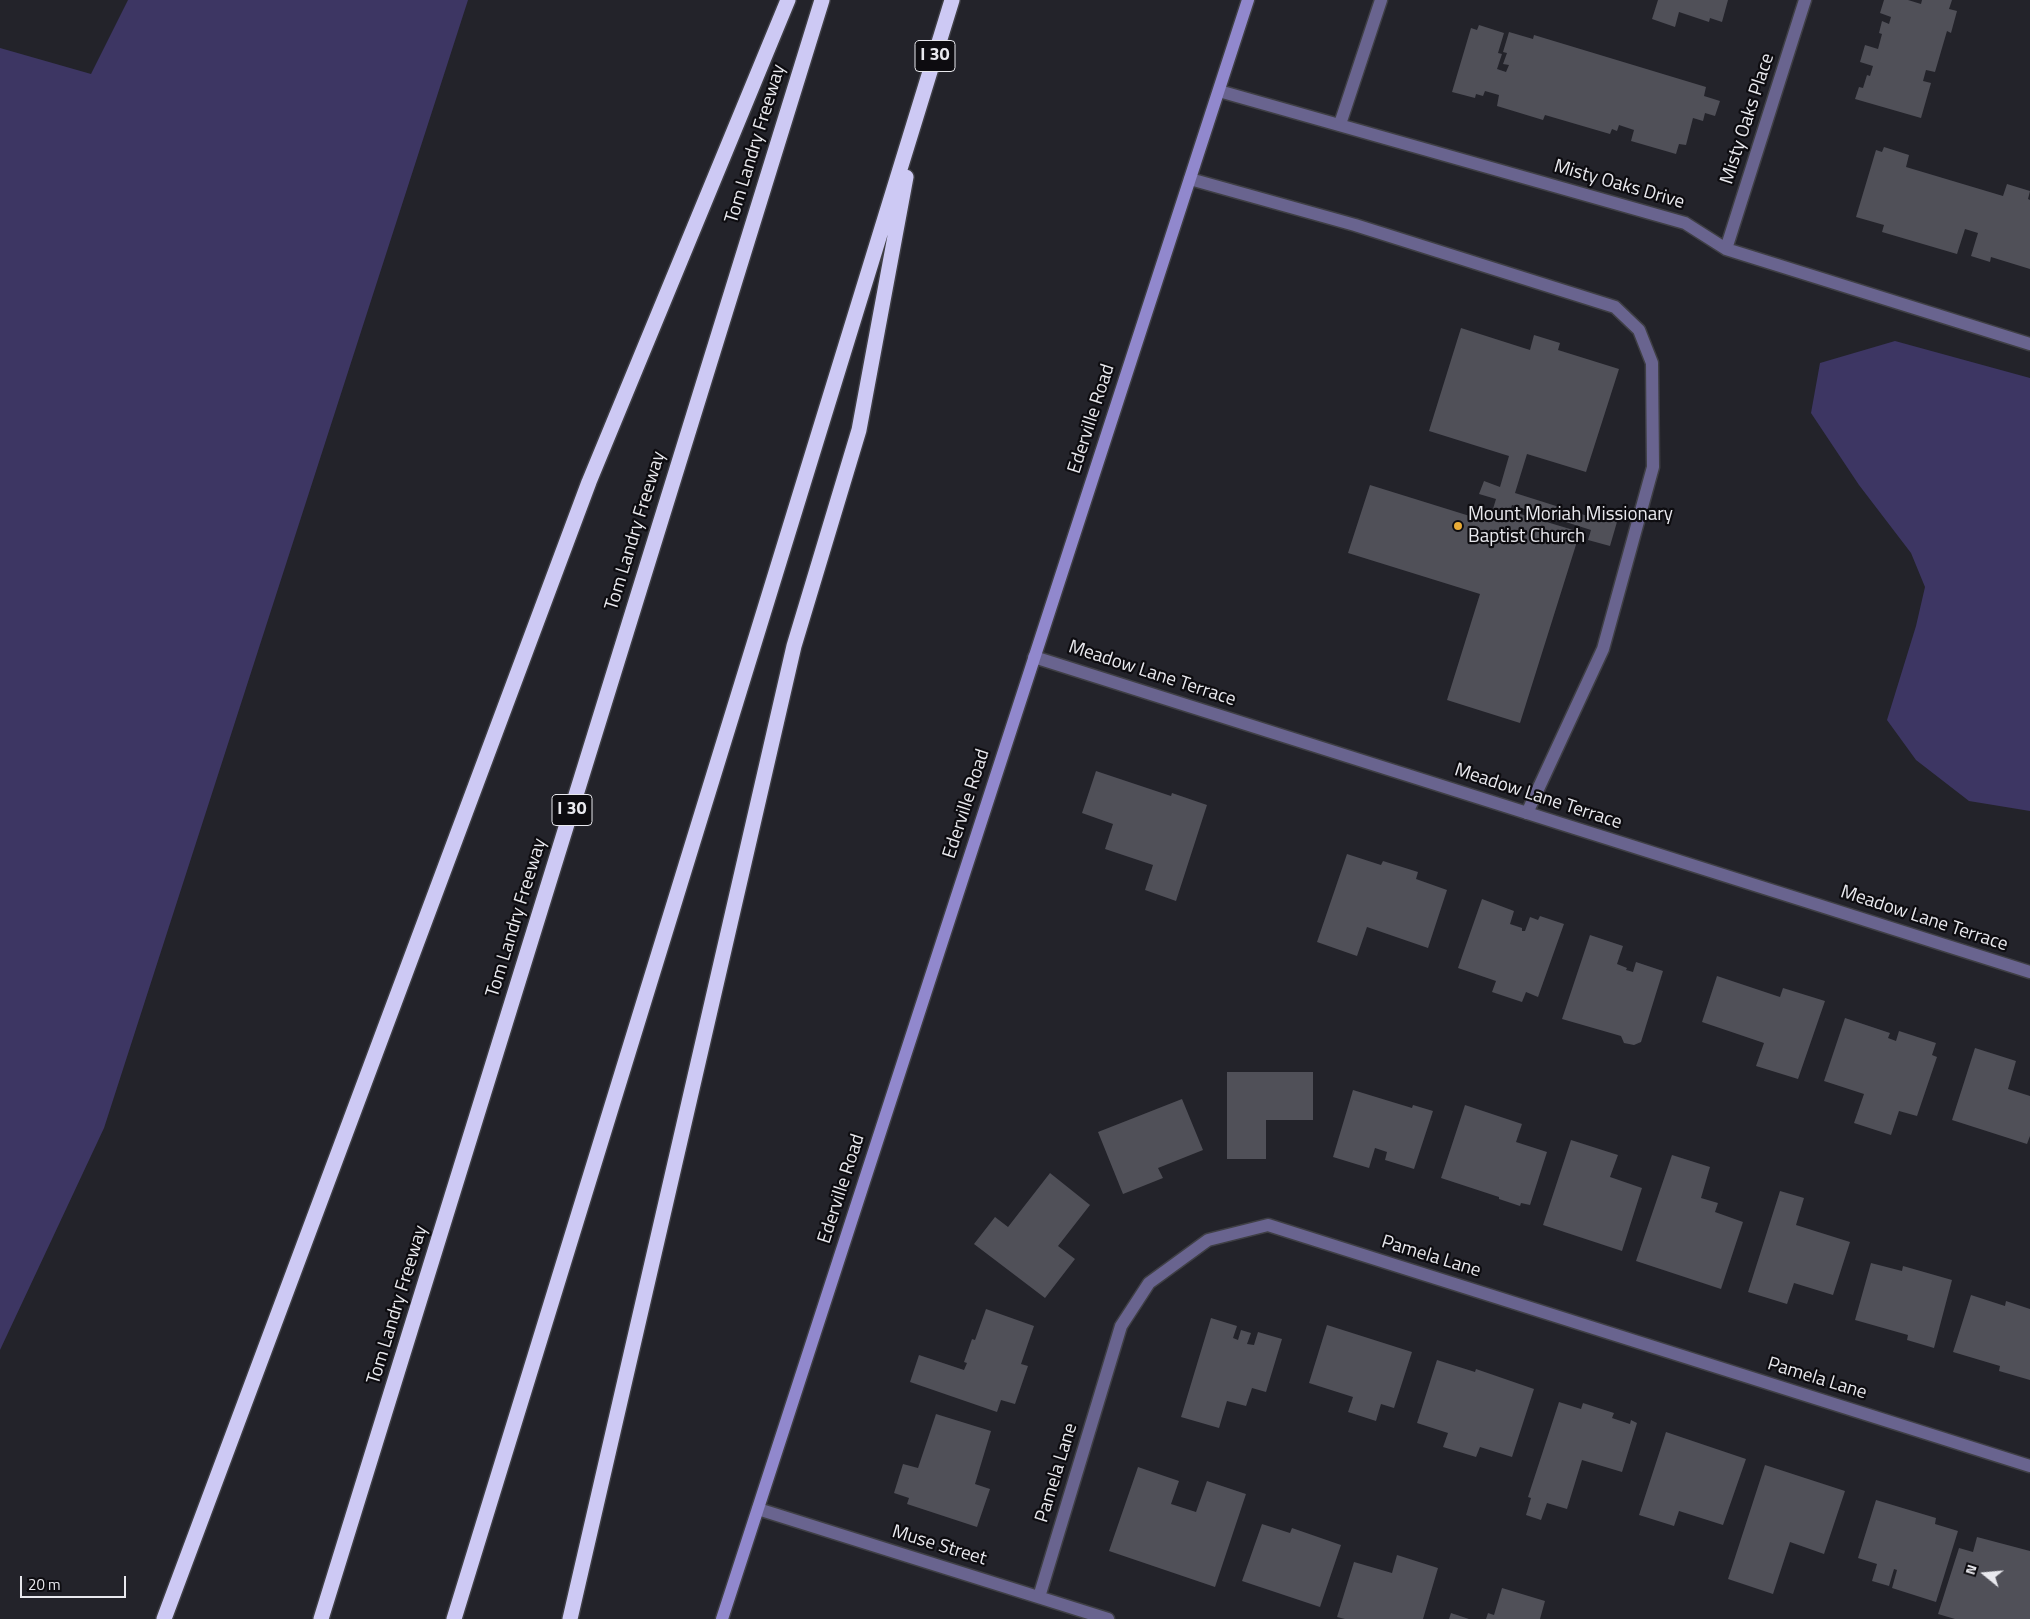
<!DOCTYPE html>
<html>
<head>
<meta charset="utf-8">
<style>
	body { margin:0 }
	#map { position:relative; width:2030px; height:1619px; overflow:hidden; background:#23232a; font-family:"Titillium Web",sans-serif }
	canvas { display:block }
	.north { position:absolute; left:1960px; top:1549px; width:50px; height:50px; -webkit-text-stroke:4px #0d0c10; paint-order:stroke; rotate:287deg; font-size:14px; font-weight:700; line-height:20px; text-align:center; color:#e9e9ee }
	.north::after { content:''; display:block; margin:auto; width:18px; height:22px; background:#e9e9ee; clip-path:polygon(50% 0,100% 100%,50% 72%,0 100%) }
	.scale { position:absolute; left:20px; top:1576px; width:106px; height:22px; box-sizing:border-box; border:2px solid #e9e9ee; border-top:0; padding-left:6px; font-size:15px; line-height:18px; white-space:nowrap; color:#e9e9ee; -webkit-text-stroke:4px #0d0c10; paint-order:stroke }
</style>
</head>
<body>
<div id="map">
<canvas width="2030" height="1619"></canvas>
<div class="north">N</div>
<div class="scale">20 m</div>
</div>
<script>
const ctx = document.querySelector('canvas').getContext('2d');
ctx.lineJoin = 'round';
function fillPath(path, color) { ctx.fillStyle = color; ctx.fill(path, 'evenodd'); }
function stroke(path, color, width, dash) { ctx.strokeStyle = color; ctx.lineWidth = width; ctx.lineCap = dash ? 'butt' : 'round'; ctx.setLineDash(dash || []); ctx.stroke(path); }
function write(font, color, halo, rows, align = 'center') {
  ctx.font = font + ' "Titillium Web",sans-serif'; ctx.lineWidth = 4.5; ctx.setLineDash([]); ctx.textBaseline = 'middle'; ctx.strokeStyle = halo; ctx.fillStyle = color; for (const [text, x, y, turn = 0] of rows) {
    ctx.save(); ctx.translate(x, y); ctx.rotate((+turn || 0) * Math.PI / 180); ctx.textAlign = isNaN(turn) ? turn : align; if (halo) ctx.strokeText(text, 0, 0); ctx.fillText(text, 0, 0); ctx.restore();
  }
}
fillPath(new Path2D(`
	M128,0H468L104,1128L0,1350V48L91,74Z
	M1895,341L2030,378V811L1969,801L1916,760L1887,720L1916,626L1925,587L1911,553L1859,485L1811,413L1820,363Z`), '#3d3663');
fillPath(new Path2D(`
	M1658,0H1728L1722,22L1710,18L1709,22L1679,12L1675,27L1652,19Z
	M1884,0H1908L1921,4L1922,0H1952L1949,9L1957,11L1951,33L1947,31L1935,72L1926,70L1923,81L1931,83L1921,118L1855,99L1859,87L1863,88L1867,75L1870,76L1873,66L1860,62L1865,45L1878,49L1882,34L1879,33L1882,21L1889,24L1891,17L1880,13Z
	M1479,25L1504,33L1498,53L1502,54L1497,69L1506,72L1509,65L1503,64L1507,53L1503,52L1509,32L1533,39L1534,35L1706,87L1704,96L1720,101L1715,116L1705,113L1703,121L1693,118L1686,145L1679,144L1676,154L1631,141L1634,130L1619,125L1617,131L1612,129L1610,134L1545,115L1543,120L1497,106L1499,95L1485,91L1483,96L1476,94L1475,98L1452,92L1471,28L1477,30Z
	M1884,147L1909,155L1906,167L2003,196L2007,184L2030,191L2028,199L2030,200V269L1991,257L1990,262L1971,256L1978,233L1965,229L1957,254L1882,232L1884,225L1856,217L1876,150L1882,152Z
	M1461,328L1530,350L1534,335L1560,343L1558,350L1619,369L1586,472L1527,454L1515,493L1594,518L1597,508L1619,515L1610,546L1588,540L1591,530L1512,505L1510,511L1580,532L1520,723L1447,700L1480,594L1348,553L1370,485L1489,522L1496,499L1479,494L1484,481L1500,487L1509,456L1429,431Z
	M1096,771L1171,796L1172,793L1207,805L1176,901L1145,890L1153,865L1105,849L1113,824L1082,813Z
	M1347,854L1381,865L1383,861L1418,872L1416,879L1447,890L1428,948L1367,927L1357,956L1317,942Z
	M1482,899L1514,911L1510,924L1522,928V931H1525L1530,917L1538,920L1540,916L1564,924L1538,997L1526,992L1522,1002L1492,992L1496,981L1458,968Z
	M1590,935L1623,946L1617,964L1627,968L1626,970L1633,972L1636,962L1663,971L1641,1042L1634,1045L1624,1043L1621,1036L1562,1019Z
	M1717,976L1780,997L1783,988L1825,1001L1798,1079L1756,1066L1764,1043L1702,1022Z
	M1845,1018L1890,1033L1888,1038L1896,1041L1899,1031L1936,1043L1932,1055L1937,1057L1917,1116L1899,1111L1891,1135L1854,1123L1864,1094L1824,1081Z
	M1975,1048L2016,1061L2008,1089L2030,1096V1136L2027,1144L1952,1120Z
	M1227,1072H1313V1120H1266V1159H1227Z
	M1353,1090L1412,1108L1413,1105L1433,1111L1414,1169L1385,1160L1387,1152L1375,1148L1369,1168L1333,1157Z
	M1182,1099L1203,1150L1158,1168L1163,1178L1123,1194L1098,1132Z
	M1465,1105L1522,1124L1516,1142L1547,1152L1530,1205L1521,1203L1520,1206L1499,1199V1197L1441,1178Z
	M1571,1140L1618,1155L1610,1177L1642,1188L1622,1251L1543,1225Z
	M1672,1155L1710,1167L1701,1198L1718,1203L1715,1212L1743,1222L1721,1289L1636,1261Z
	M1050,1173L1090,1205L1058,1246L1075,1259L1045,1298L974,1244L995,1217L1008,1227Z
	M1780,1191L1804,1198L1796,1225L1850,1242L1833,1295L1794,1283L1787,1304L1748,1292Z
	M1871,1263L1902,1271L1903,1266L1952,1280L1934,1348L1907,1340L1908,1335L1855,1320Z
	M1971,1295L2005,1306L2006,1301L2030,1309V1380L1999,1371L2000,1366L1953,1352Z
	M986,1309L1034,1326L1021,1364L1028,1366L1015,1404L1001,1400L997,1412L910,1382L919,1355L964,1370L967,1363L964,1362L972,1339L975,1340Z
	M1211,1318L1237,1326L1233,1338L1238,1340L1241,1330L1251,1333L1247,1344L1254,1345L1258,1332L1282,1339L1266,1392L1252,1388L1246,1406L1227,1401L1219,1428L1181,1417Z
	M1327,1325L1412,1352L1394,1408L1381,1404L1376,1421L1348,1412L1353,1397L1309,1383Z
	M1437,1360L1475,1372L1476,1369L1534,1389L1512,1457L1480,1447L1476,1457L1443,1447L1448,1433L1417,1423Z
	M1559,1402L1581,1409L1583,1403L1614,1413L1612,1418L1630,1424L1631,1420L1637,1423L1622,1472L1582,1460L1567,1509L1547,1503L1541,1520L1526,1515L1531,1498L1528,1497Z
	M936,1414L991,1431L975,1484L990,1489L977,1527L907,1504L909,1498L894,1493L903,1464L918,1468Z
	M1666,1432L1746,1459L1723,1525L1679,1511L1674,1526L1639,1515Z
	M1765,1465L1845,1491L1824,1554L1790,1542L1773,1594L1728,1579Z
	M1138,1467L1179,1481L1171,1504L1196,1512L1207,1481L1246,1494L1215,1587L1109,1551Z
	M1876,1500L1936,1518L1935,1524L1958,1531L1936,1602L1892,1588L1897,1570L1894,1569L1889,1586L1872,1581L1877,1564L1858,1558Z
	M1262,1524L1290,1533L1292,1528L1341,1545L1320,1607L1242,1581Z
	M1977,1537L2030,1551V1619H1955L1938,1614L1959,1548L1973,1552Z
	M1397,1555L1438,1568L1423,1619H1345L1337,1617L1354,1562L1392,1573Z
	M1502,1588L1545,1601L1540,1619H1486L1488,1613L1494,1615Z
	M1451,1613L1469,1619H1449Z`), '#505058');
const lane = new Path2D(`
	M1219,91L1685,223L1726,249L2030,344
	M1340,124L1381,0
	M1190,179L1355,225L1615,307L1639,330L1652,363L1653,467L1603,649L1527,813
	M1726,249L1805,0`);
const street = new Path2D(`
	M1034,657L2030,972
	M758,1509L1108,1619
	M1039,1597L1121,1326L1149,1283L1208,1240L1268,1225L2030,1466`);
const secondary = new Path2D(`
	M722,1619L1248,0`);
const highway = new Path2D(`
	M164,1619L589,482L788,0
	M321,1619L822,0
	M454,1619L952,0
	M570,1619L794,646L859,430L906,177`);
stroke(lane, '#3f3f45', 15);
stroke(street, '#3f3f45', 15);
stroke(secondary, '#3f3f45', 15);
stroke(highway, '#3f3f45', 18);
stroke(lane, '#69648f', 12);
stroke(street, '#69648f', 12);
stroke(secondary, '#9188cd', 12);
stroke(highway, '#cdc9f4', 15);
for (const [x, y, r, color] of [
	[1458,526,5,"#e8ab37"]
]) { const dot = new Path2D(); dot.arc(x, y, r, 0, 2 * Math.PI); ctx.fillStyle = color; ctx.fill(dot); stroke(dot, '#0d0c10', 2); }
for (const [x, y, w] of [
	[935,56,40],
	[572,810,40]
]) { const box = new Path2D(); box.roundRect(x - w / 2, y - 15.5, w, 31, 4); ctx.fillStyle = '#0d0c10'; ctx.fill(box); stroke(box, '#e9e9ee', 1); }
write('bold 18px', '#e9e9ee', null, [
	["I 30",935,56],
	["I 30",572,810]
]);
write('19px', '#e9e9ee', '#0d0c10', [
	["Misty Oaks Place",1748,119,-72],
	["Tom Landry Freeway",756,144,-73],
	["Misty Oaks Drive",1619,185,16],
	["Ederville Road",1092,419,-72],
	["Tom Landry Freeway",636,531,-73],
	["Meadow Lane Terrace",1152,674,18],
	["Meadow Lane Terrace",1538,797,18],
	["Ederville Road",967,804,-72],
	["Tom Landry Freeway",517,918,-73],
	["Meadow Lane Terrace",1924,919,18],
	["Ederville Road",842,1189,-72],
	["Pamela Lane",1431,1257,17],
	["Tom Landry Freeway",398,1305,-73],
	["Pamela Lane",1817,1379,17],
	["Pamela Lane",1057,1473,-73],
	["Muse Street",939,1546,17]
]);
write('19px', '#e9e9ee', '#0d0c10', [
	["Mount Moriah Missionary",1468,515],
	["Baptist Church",1468,537]
], 'left');
</script>
</body>
</html>
